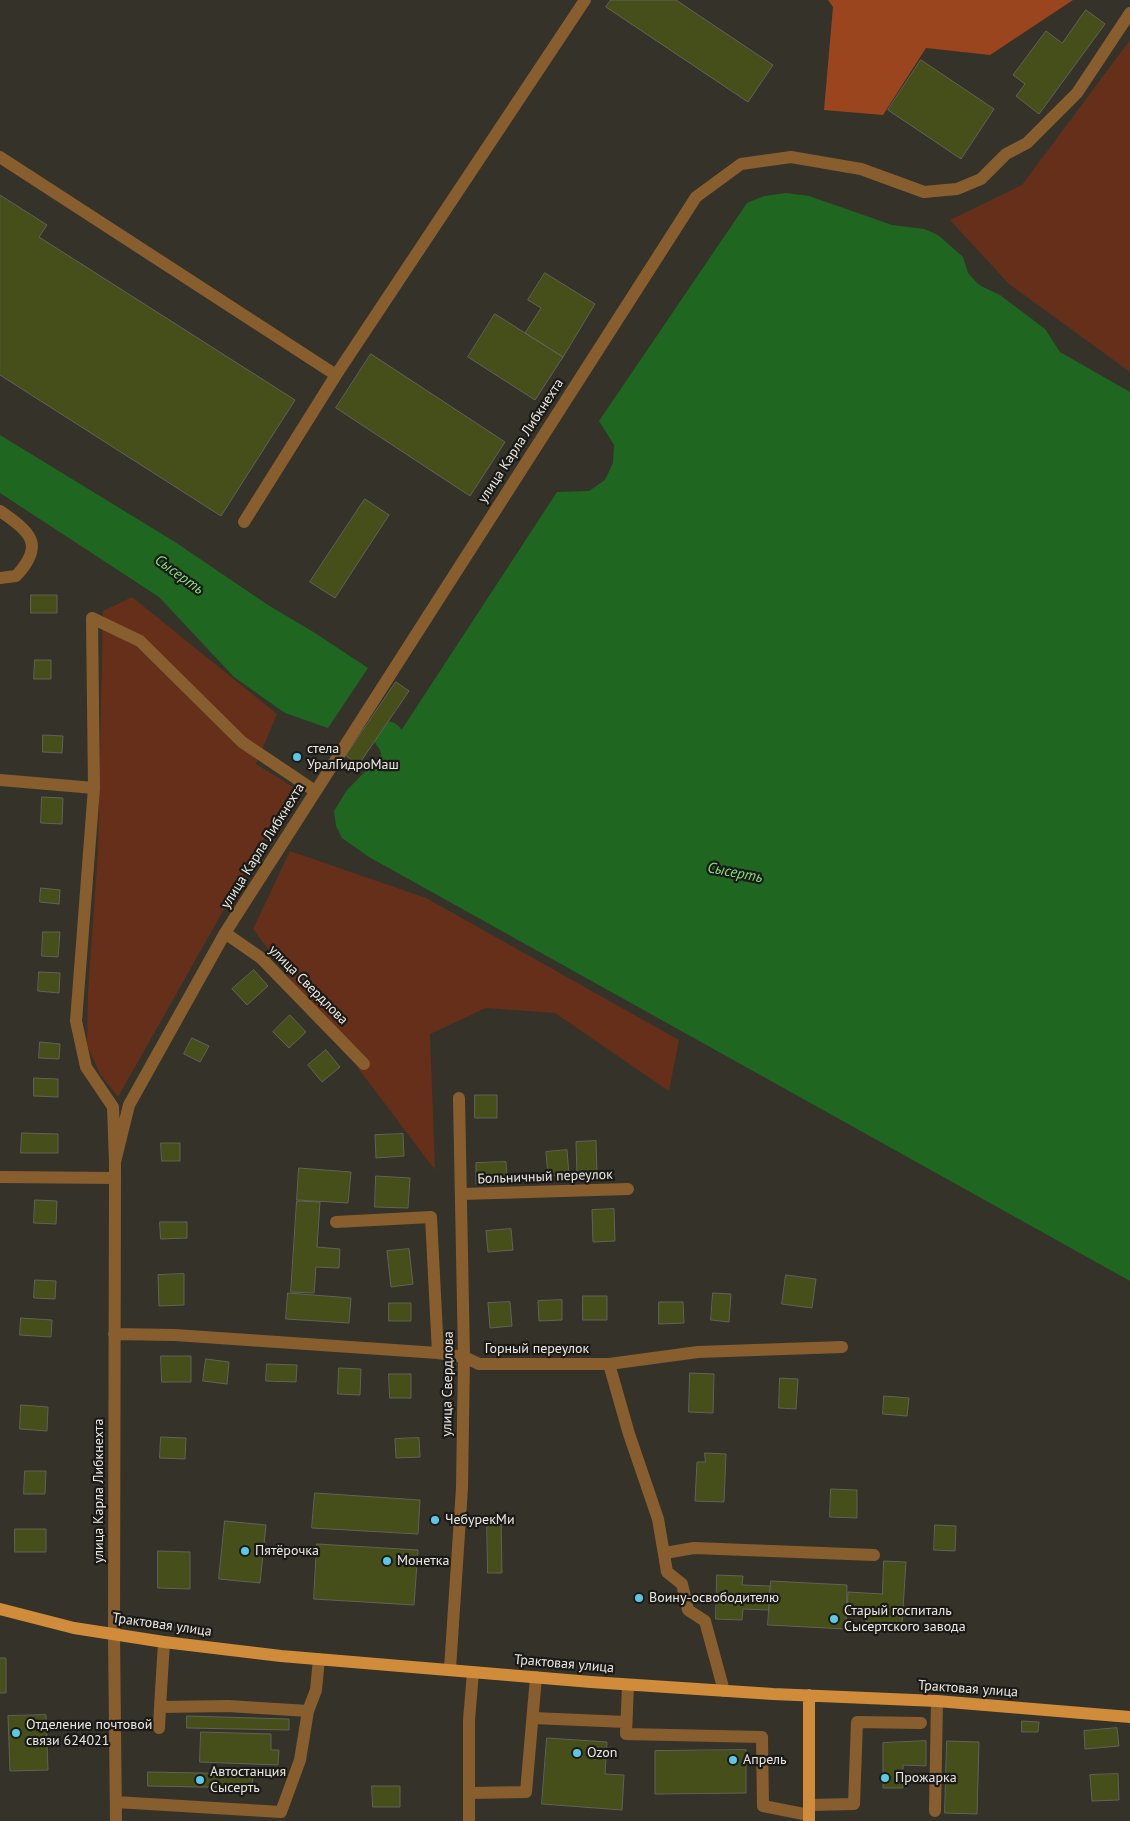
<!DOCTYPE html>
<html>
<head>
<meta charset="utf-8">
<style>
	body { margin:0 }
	canvas { display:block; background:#343229 }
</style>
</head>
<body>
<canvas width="1130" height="1821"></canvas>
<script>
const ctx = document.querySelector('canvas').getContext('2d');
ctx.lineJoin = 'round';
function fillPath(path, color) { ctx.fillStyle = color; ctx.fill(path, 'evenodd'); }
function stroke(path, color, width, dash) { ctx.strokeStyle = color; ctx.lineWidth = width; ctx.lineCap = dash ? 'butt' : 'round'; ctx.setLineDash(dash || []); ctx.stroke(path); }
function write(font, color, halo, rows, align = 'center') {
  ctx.font = font + ' "PT Sans",sans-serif'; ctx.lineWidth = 4.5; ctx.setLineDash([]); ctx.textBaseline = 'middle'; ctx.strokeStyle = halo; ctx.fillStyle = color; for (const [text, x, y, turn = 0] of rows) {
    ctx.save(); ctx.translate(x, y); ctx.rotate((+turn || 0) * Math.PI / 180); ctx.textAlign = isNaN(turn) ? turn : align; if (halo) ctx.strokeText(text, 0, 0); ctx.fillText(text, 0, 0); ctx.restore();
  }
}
fillPath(new Path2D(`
	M1130,40V372L1009,284L950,220L1022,185Z
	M132,597L277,714L256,764L293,787L118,1097L100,1074L87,1045L88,992L98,852L103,611Z
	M290,851L426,898L679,1040L669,1091L555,1013L486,1008L430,1034L435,1170L253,929Z`), '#652f1a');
fillPath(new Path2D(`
	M828,0H1073L990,55L926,48L883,115L824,110L833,7Z`), '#9b451f');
fillPath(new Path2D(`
	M786,193L809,196L892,225L924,229L938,235L963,257L968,273L979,285L1000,295L1045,329L1060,352L1130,392V1281L369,857L342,838L336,826L334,811L347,790L393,743L557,492L589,491L605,480L613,463L614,445L599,421L747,203L764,196Z
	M0,435L175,542L268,605L315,633L368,668L328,728L285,713L234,677L159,597L0,493Z`), '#1f6620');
stroke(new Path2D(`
	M388,736L393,743L404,781`), '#1f6620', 29);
const building = new Path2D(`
	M611,0H676L773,65L748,102L606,7Z
	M1086,10L1105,24L1039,114L1016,96L1025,84L1013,75L1046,31L1062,43Z
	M921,60L994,109L961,159L888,110Z
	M0,195L47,225L39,237L295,400L221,516L0,375Z
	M545,273L595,304L563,357L525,333L541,308L528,300Z
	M495,314L563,357L535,400L468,357Z
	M371,354L505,442L470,496L336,408Z
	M365,499L389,515L335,598L310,582Z
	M31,595H57V613H31Z
	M35,660H51V679H34Z
	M396,682L409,691L359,764L346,756Z
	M43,735L63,736L62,753L43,752Z
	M42,797L63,798L62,824L41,823Z
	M41,888L60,890L59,904L40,902Z
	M43,932H60L58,957L42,956Z
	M254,970L268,986L247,1005L232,989Z
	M39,972L60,973L59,993L38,991Z
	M290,1015L306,1032L289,1048L273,1032Z
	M192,1038L209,1046L200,1062L184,1054Z
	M40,1042L60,1044L59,1059L39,1058Z
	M326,1050L340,1067L322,1082L308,1065Z
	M34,1078L58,1079V1097L34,1096Z
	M475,1095H497V1118H475Z
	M22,1133L58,1134V1153H21Z
	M403,1134L404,1156L376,1158L375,1135Z
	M596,1141L597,1173L577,1174L576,1142Z
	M161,1143H180V1161H162Z
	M567,1150L569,1175L548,1176L546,1152Z
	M506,1162L507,1183L476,1184V1163Z
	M299,1168L351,1172L348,1203L297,1200Z
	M376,1176L410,1178L408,1208L375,1207Z
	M35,1200L57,1201L56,1224L34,1223Z
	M297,1201L320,1202L317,1247L340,1249L339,1268L316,1267L314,1293L291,1292Z
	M614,1209L615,1241L593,1242L592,1210Z
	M160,1222H187V1238L161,1239Z
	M511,1229L513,1250L488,1252L486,1231Z
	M409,1249L413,1284L391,1287L387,1251Z
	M184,1274V1305L159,1306L158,1275Z
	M786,1275L816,1279L812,1308L782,1304Z
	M35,1280L56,1281L55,1299L34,1298Z
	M288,1293L351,1298L349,1323L286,1319Z
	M713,1293L731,1294L729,1322L711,1320Z
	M583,1296H607V1320H583Z
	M562,1300V1320L539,1321L538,1301Z
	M510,1302L512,1326L490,1328L488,1303Z
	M659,1302H683L684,1323L659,1324Z
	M389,1303H411V1321H389Z
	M21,1318L52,1320L51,1337L20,1335Z
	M161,1356H191V1382H162Z
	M206,1359L229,1362L227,1384L203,1381Z
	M267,1364L297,1365L296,1382L266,1381Z
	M339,1368L361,1369L360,1395L338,1394Z
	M690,1373L714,1374L713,1413L689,1412Z
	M389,1374H411V1398H390Z
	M780,1378L798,1379L796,1409L779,1408Z
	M884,1396L909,1398L907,1416L883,1414Z
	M21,1405L48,1407L47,1431L20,1429Z
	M161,1437L186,1438L185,1459L160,1458Z
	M419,1438L420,1457L396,1458L395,1439Z
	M705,1453L726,1454L724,1502L695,1501L697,1462H705Z
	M25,1471H46L45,1494H24Z
	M831,1489L857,1490V1518L830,1517Z
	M315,1493L420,1500L418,1534L312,1528Z
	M487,1519H501L502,1573H488Z
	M225,1521L266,1525L260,1583L219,1579Z
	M935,1525L956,1526L955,1551L934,1550Z
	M15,1529H46V1552H15Z
	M317,1544L418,1550L414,1605L314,1599Z
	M158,1551L190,1552V1589L158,1588Z
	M884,1561L906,1562L902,1624L866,1622V1614L847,1613L848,1592L882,1594Z
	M717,1575L743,1576L742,1585L770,1586L769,1610L743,1609L742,1620L716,1619Z
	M771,1581L847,1585L846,1629L768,1625Z
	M0,1658H6V1693H0Z
	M46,1715L48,1770L10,1771L8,1716Z
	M187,1716L289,1719V1730L187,1728Z
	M1022,1721L1039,1722L1038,1732H1022Z
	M1117,1728L1119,1746L1085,1749L1084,1731Z
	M201,1732L271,1734V1750H279L278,1765L200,1762Z
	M547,1738L607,1742L605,1774L624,1775L622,1810L542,1804Z
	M926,1741V1766L903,1765V1788H883V1743Z
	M947,1741L979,1742L977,1814L945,1813Z
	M746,1750V1793L655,1794V1751Z
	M148,1772L253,1774L252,1788L148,1786Z
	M1118,1774L1119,1800L1092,1801L1090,1775Z
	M372,1786H400V1807H373Z`);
fillPath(building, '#464f1a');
stroke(building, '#606258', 1);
stroke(new Path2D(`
	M0,157L336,375
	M0,511C30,532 46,544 16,576L0,578
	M244,522L336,375L585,0
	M0,780L94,788
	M225,933L261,958L364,1064
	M115,1162L129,1105L225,933L696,197L741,164L791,157L861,169L924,192L957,189L981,179L1006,154L1027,143L1077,93L1130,13
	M0,1177L114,1178
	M463,1194L628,1189
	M336,1222L431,1217L438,1353
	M114,1334L175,1335L438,1353L464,1357L479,1364H609L698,1352L842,1347
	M609,1364L629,1434L658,1519L667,1572L682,1584L688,1610L705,1621L724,1691
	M665,1553L694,1548L874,1555
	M450,1669L462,1488L464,1357L459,1098
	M628,1685L626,1734L762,1737L763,1806L809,1815
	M160,1707L164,1642
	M308,1711L316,1690L319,1659
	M533,1718L626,1722
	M469,1793L526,1792L536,1677
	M116,1802L281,1812L300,1760L308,1711L228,1706L160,1707L159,1728
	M809,1805L854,1804L857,1722L921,1723
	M935,1811L937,1701
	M116,1821L114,1634L115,1162L113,1107L86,1067L76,1021L94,788L92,618L140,641L242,742L315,791
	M469,1821V1720L473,1672`), '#885e2f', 12);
stroke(new Path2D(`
	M0,1609L74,1628L164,1642L281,1656L591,1682L773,1694L937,1701L1130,1717
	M809,1821V1695`), '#d08c3b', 12);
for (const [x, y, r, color] of [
	[297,757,5,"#5bc8e7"],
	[435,1520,5,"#5bc8e7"],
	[245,1551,5,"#5bc8e7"],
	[387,1561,5,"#5bc8e7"],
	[639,1598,5,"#5bc8e7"],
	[834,1619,5,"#5bc8e7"],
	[16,1733,5,"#5bc8e7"],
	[577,1753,5,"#5bc8e7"],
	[733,1760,5,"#5bc8e7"],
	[885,1778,5,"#5bc8e7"],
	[200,1780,5,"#5bc8e7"]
]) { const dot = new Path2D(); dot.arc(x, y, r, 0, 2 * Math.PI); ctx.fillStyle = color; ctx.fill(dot); stroke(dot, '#1b1a16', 2); }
write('14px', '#ebe9e4', '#1b1a16', [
	["улица Карла Либкнехта",521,441,-57],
	["улица Карла Либкнехта",263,846,-58],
	["улица Свердлова",308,985,45],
	["Больничный переулок",545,1177,-2],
	["Горный переулок",537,1349],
	["улица Свердлова",448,1384,-89],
	["улица Карла Либкнехта",99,1491,-90],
	["Трактовая улица",162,1625,8],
	["Трактовая улица",564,1664,5],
	["Трактовая улица",968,1689,4]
]);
write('14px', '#ebe9e4', '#1b1a16', [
	["стела",307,749],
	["УралГидроМаш",307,765],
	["ЧебурекМи",445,1520],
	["Пятёрочка",255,1551],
	["Монетка",397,1561],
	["Воину-освободителю",649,1598],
	["Старый госпиталь",844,1611],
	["Сысертского завода",844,1627],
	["Отделение почтовой",26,1725],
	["связи 624021",26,1741],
	["Ozon",587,1753],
	["Апрель",743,1760],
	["Автостанция",210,1772],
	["Сысерть",210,1788],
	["Прожарка",895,1778]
], 'left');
write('italic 15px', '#85e082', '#1b1a16', [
	["Сысерть",179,575,36],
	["Сысерть",735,873,11]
]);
</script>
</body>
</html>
